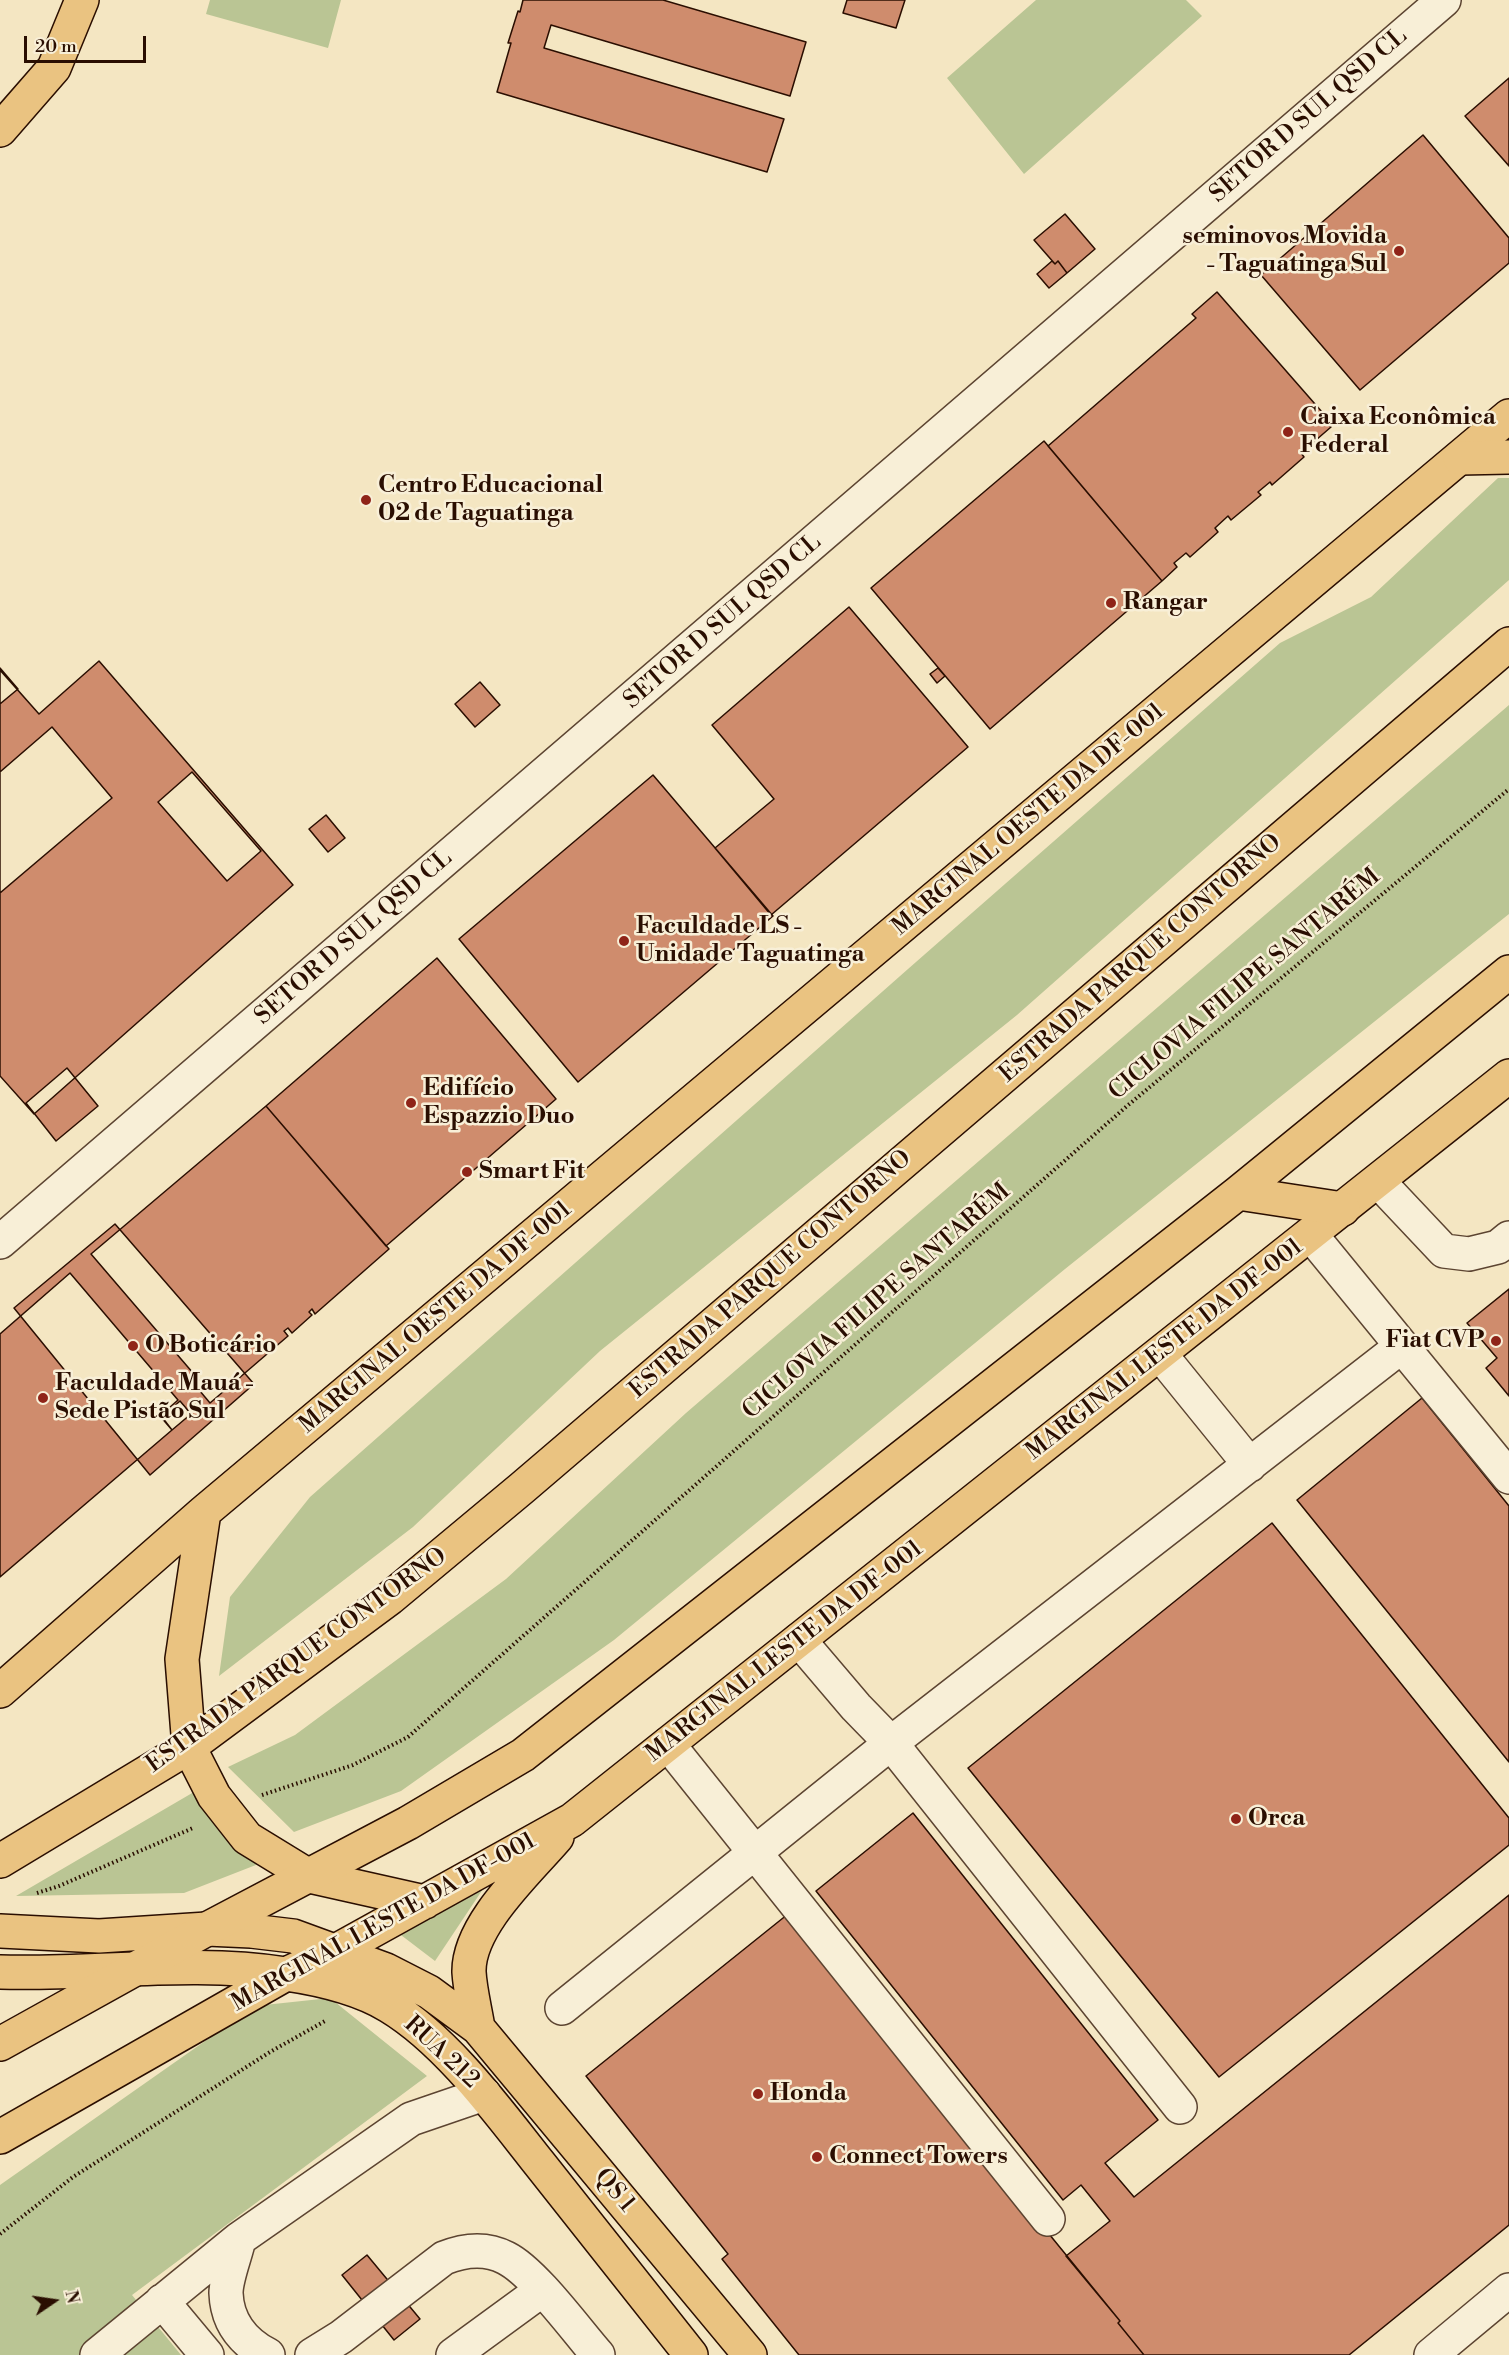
<!DOCTYPE html>
<html>
<head>
<meta charset="utf-8">
<style>
	body { margin:0 }
	#map { position:relative; width:1509px; height:2355px; overflow:hidden; background:#f4e6c2; font-family:"Libre Bodoni",serif }
	canvas { display:block }
	.north { position:absolute; left:24px; top:2271px; width:60px; height:60px; -webkit-text-stroke:4px #f8efd7; paint-order:stroke; rotate:77deg; font-size:16px; font-weight:700; line-height:24px; text-align:center; color:#2a0e01 }
	.north::after { content:''; display:block; margin:auto; width:21px; height:27px; background:#2a0e01; clip-path:polygon(50% 0,100% 100%,50% 72%,0 100%) }
	.scale { position:absolute; left:24px; top:36px; width:122px; height:27px; box-sizing:border-box; border:3px solid #2a0e01; border-top:0; padding-left:8px; font-size:18px; line-height:21px; white-space:nowrap; color:#2a0e01; -webkit-text-stroke:4px #f8efd7; paint-order:stroke }
</style>
</head>
<body>
<div id="map">
<canvas width="1509" height="2355"></canvas>
<div class="north">N</div>
<div class="scale">20 m</div>
</div>
<script>
const ctx = document.querySelector('canvas').getContext('2d');
ctx.lineJoin = 'round';
function fillPath(path, color) { ctx.fillStyle = color; ctx.fill(path, 'evenodd'); }
function stroke(path, color, width, dash) { ctx.strokeStyle = color; ctx.lineWidth = width; ctx.lineCap = dash ? 'butt' : 'round'; ctx.setLineDash(dash || []); ctx.stroke(path); }
function write(font, color, halo, rows, align = 'center') {
  ctx.font = font + ' "Libre Bodoni",serif'; ctx.lineWidth = 5; ctx.setLineDash([]); ctx.textBaseline = 'middle'; ctx.strokeStyle = halo; ctx.fillStyle = color; for (const [text, x, y, turn = 0] of rows) {
    ctx.save(); ctx.translate(x, y); ctx.rotate((+turn || 0) * Math.PI / 180); ctx.textAlign = isNaN(turn) ? turn : align; if (halo) ctx.strokeText(text, 0, 0); ctx.fillText(text, 0, 0); ctx.restore();
  }
}
fillPath(new Path2D(`
	M210,0H341L328,48L206,14Z
	M1036,0H1186L1202,16L1024,174L947,78Z
	M1498,478H1509V580L1017,1015L600,1351L413,1527L219,1676L230,1597L310,1497L908,969L1280,643L1371,597Z
	M1509,705V914L1065,1269L614,1640L401,1791L294,1832L228,1767L295,1735L506,1579L686,1413Z
	M199,1789L261,1863L184,1893L16,1896Z
	M487,1883L435,1961L397,1932Z
	M330,1998L427,2076L132,2295L181,2355H0V2185L255,2006Z`), '#bac594');
const building = new Path2D(`
	M523,0H663L806,42L790,96L551,25L544,48L784,119L767,172L497,92L511,43H508L518,11L520,12Z
	M847,0H905L896,28L843,13Z
	M1509,78V166L1465,116Z
	M1423,135L1509,238V263L1360,390L1261,275Z
	M1065,214L1095,249L1067,273L1058,261L1055,264L1034,240Z
	M1052,261L1055,264L1058,261L1067,273L1049,288L1037,274Z
	M1217,292L1329,420L1326,422L1331,427L1301,453L1304,457L1272,485L1270,482L1258,492L1261,495L1231,520L1228,516L1215,528L1218,532L1190,557L1186,553L1174,563L1177,567L1162,581L1048,446L1196,318L1192,314Z
	M1044,441L1162,581L990,729L871,588Z
	M849,607L968,747L771,915L715,848L774,799L712,725Z
	M99,661L293,885L34,1114L0,1076V670L39,714Z
	M0,668L18,689L0,704Z
	M938,668L945,676L937,683L930,674Z
	M480,682L500,705L475,727L455,704Z
	M52,727L112,798L0,893V772Z
	M192,772L261,851L227,881L158,802Z
	M653,775L773,916L578,1082L459,939Z
	M326,815L345,838L328,852L309,829Z
	M437,958L556,1099L386,1246L266,1106Z
	M67,1068L98,1106L56,1141L26,1103Z
	M266,1106L389,1249L315,1314L312,1309L309,1312L312,1315L292,1333L288,1328L284,1331L288,1336L210,1403L194,1384L199,1380L91,1254Z
	M115,1224L254,1384L150,1475L14,1308Z
	M70,1273L178,1400L160,1416L172,1430L0,1577V1334Z
	M1509,1289V1396L1486,1368L1497,1358L1467,1323Z
	M1422,1398L1509,1506V1762L1297,1500Z
	M180,1401L191,1414L172,1430L162,1417Z
	M1272,1523L1509,1818V1845L1219,2077L968,1768Z
	M913,1813L1158,2120L1105,2163L1134,2197L1509,1895V2225L1349,2355H1144L1118,2323L1120,2321L1066,2256L1110,2221L1081,2185L1063,2200L816,1891Z
	M788,1914L1120,2321L1118,2323L1144,2355H799L722,2259L728,2254L586,2076Z
	M367,2255L420,2319L394,2340L342,2275Z`);
fillPath(building, '#cf8c6d');
stroke(building, '#2a0e01', 1.5);
const minor = new Path2D(`
	M1378,1181L1444,1251L1469,1254L1498,1247L1509,1238
	M1311,1235L1509,1477
	M0,1242L1444,0
	M1160,1354L1250,1465
	M799,1640L856,1707L891,1743L1180,2107
	M668,1744L1048,2219
	M562,2008L891,1743L1402,1346
	M239,2239C236,2254 226,2278 226,2293C227,2322 243,2342 268,2355
	M162,2301L207,2355
	M97,2355L239,2239L411,2119L484,2094
	M312,2355L341,2337L444,2258C464,2250 485,2247 506,2258C534,2272 576,2330 598,2355
	M453,2355L542,2290
	M1431,2355L1509,2290`);
const major = new Path2D(`
	M0,130L54,68L82,0
	M204,1512L182,1659L189,1747L214,1796L247,1838L309,1876L425,1902
	M0,1691L204,1512L1509,416
	M0,1931L99,1936L207,1929L251,1931L293,1936L386,1970L429,1992L478,2028L750,2355
	M0,1972C95,1975 191,1959 286,1974C320,1979 359,1988 389,2006C447,2041 497,2110 539,2163C590,2227 640,2291 691,2355
	M478,2028C475,2009 470,1990 469,1972C468,1925 528,1871 557,1837
	M0,2137L286,1974L334,1952L572,1820L1509,1076`);
const highway = new Path2D(`
	M1460,458L1509,457
	M1238,1193L1343,1209
	M0,1861L189,1747L390,1598L522,1488L1509,644
	M0,2044L207,1929L408,1823L523,1755L1238,1193L1509,972`);
stroke(minor, '#5c4431', 36);
stroke(major, '#2a0e01', 36);
stroke(highway, '#2a0e01', 36);
stroke(new Path2D(`
	M262,1795L353,1765L408,1737L1127,1106L1509,789
	M37,1893L59,1886L193,1828
	M0,2234L73,2177L270,2052L325,2021`), '#2a0e01', 4, [1.5, 3]);
stroke(minor, '#f8efd7', 33);
stroke(major, '#eac381', 33);
stroke(highway, '#eac381', 33);
for (const [x, y, r, color] of [
	[1399,251,6,"#8f2418"],
	[1288,432,6,"#8f2418"],
	[366,500,6,"#8f2418"],
	[1111,603,6,"#8f2418"],
	[624,941,6,"#8f2418"],
	[411,1103,6,"#8f2418"],
	[467,1172,6,"#8f2418"],
	[1496,1341,6,"#8f2418"],
	[133,1346,6,"#8f2418"],
	[43,1398,6,"#8f2418"],
	[1236,1819,6,"#8f2418"],
	[758,2094,6,"#8f2418"],
	[817,2157,6,"#8f2418"]
]) { const dot = new Path2D(); dot.arc(x, y, r, 0, 2 * Math.PI); ctx.fillStyle = color; ctx.fill(dot); stroke(dot, '#f8efd7', 2); }
write('24px', '#2a0e01', '#f8efd7', [
	["SETOR D SUL QSD CL",1309,116,-41],
	["SETOR D SUL QSD CL",723,622,-41],
	["MARGINAL OESTE DA DF-001",1029,820,-40],
	["SETOR D SUL QSD CL",354,938,-41],
	["ESTRADA PARQUE CONTORNO",1141,959,-41],
	["CICLOVIA FILIPE SANTARÉM",1245,985,-40],
	["ESTRADA PARQUE CONTORNO",771,1275,-41],
	["CICLOVIA FILIPE SANTARÉM",877,1302,-41],
	["MARGINAL OESTE DA DF-001",436,1318,-40],
	["MARGINAL LESTE DA DF-001",1165,1350,-38],
	["MARGINAL LESTE DA DF-001",785,1652,-38],
	["ESTRADA PARQUE CONTORNO",297,1661,-36],
	["MARGINAL LESTE DA DF-001",384,1923,-29],
	["RUA 212",441,2053,43],
	["QS 1",614,2191,50]
]);
write('bold 24px', '#2a0e01', '#f8efd7', [
	["seminovos Movida",1387,237,"right"],
	["- Taguatinga Sul",1387,265,"right"],
	["Caixa Econômica",1300,418],
	["Federal",1300,446],
	["Centro Educacional",378,486],
	["02 de Taguatinga",378,514],
	["Rangar",1123,603],
	["Faculdade LS -",636,927],
	["Unidade Taguatinga",636,955],
	["Edifício",423,1089],
	["Espazzio Duo",423,1117],
	["Smart Fit",479,1172],
	["Fiat CVP",1484,1341,"right"],
	["O Boticário",145,1346],
	["Faculdade Mauá -",55,1384],
	["Sede Pistão Sul",55,1412],
	["Orca",1248,1819],
	["Honda",770,2094],
	["Connect Towers",829,2157]
], 'left');
</script>
</body>
</html>
